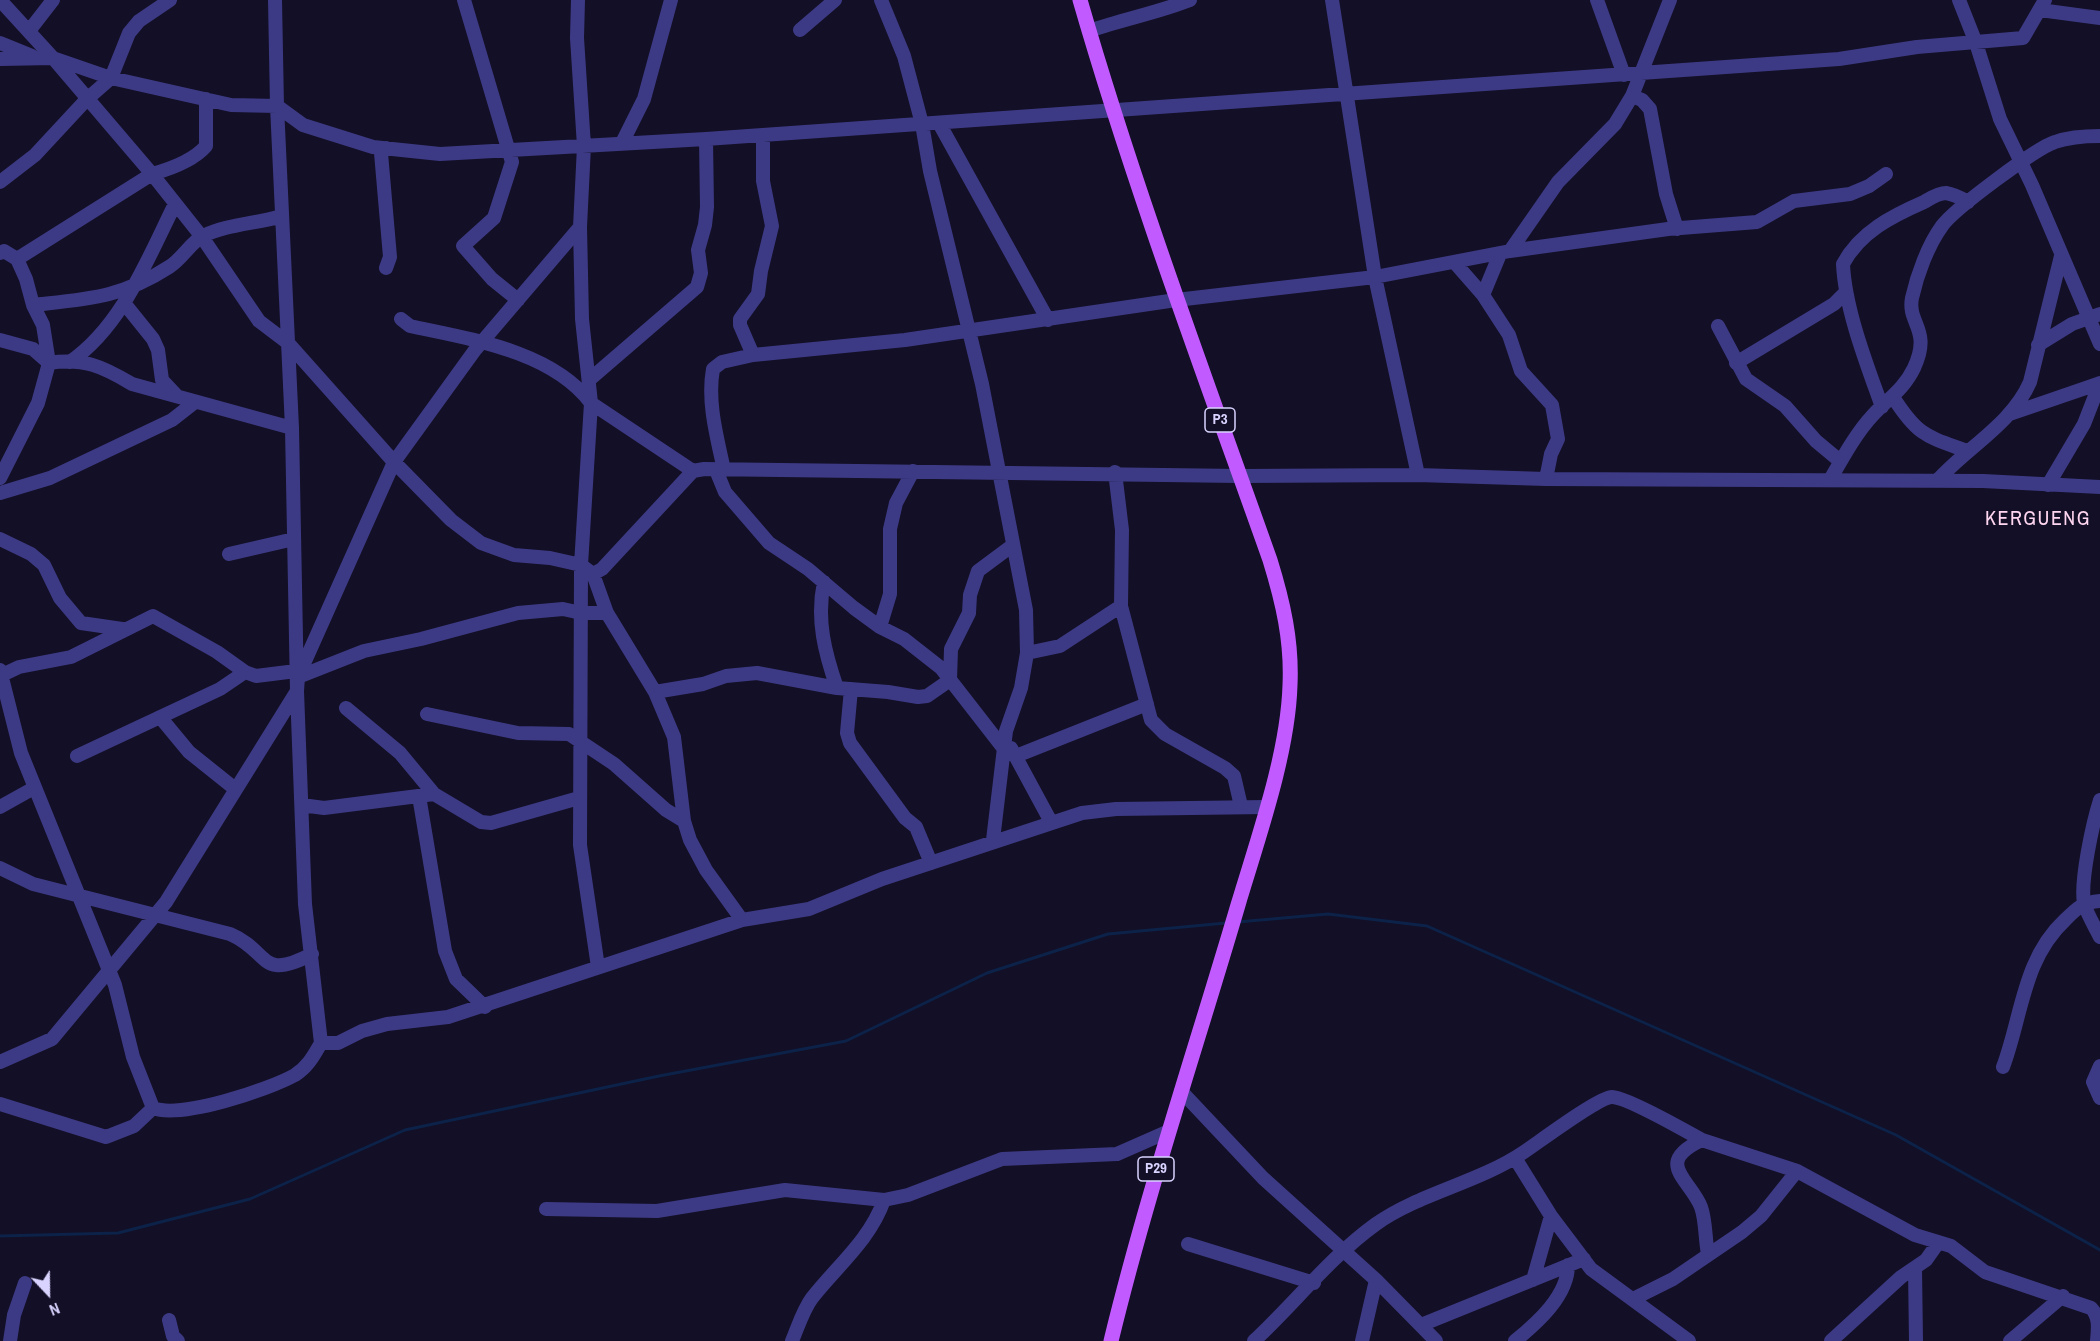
<!DOCTYPE html>
<html>
<head>
<meta charset="utf-8">
<style>
	body { margin:0 }
	#map { position:relative; width:2100px; height:1341px; overflow:hidden; background:#130f26; font-family:"Archivo Narrow",sans-serif }
	canvas { display:block }
	.north { position:absolute; left:18px; top:1263px; width:60px; height:60px; -webkit-text-stroke:4px #130f26; paint-order:stroke; rotate:158deg; font-size:16px; font-weight:700; line-height:24px; text-align:center; color:#d9d4ff }
	.north::after { content:''; display:block; margin:auto; width:21px; height:27px; background:#d9d4ff; clip-path:polygon(50% 0,100% 100%,50% 72%,0 100%) }
</style>
</head>
<body>
<div id="map">
<canvas width="2100" height="1341"></canvas>
<div class="north">N</div>
</div>
<script>
const ctx = document.querySelector('canvas').getContext('2d');
ctx.lineJoin = 'round';
function stroke(path, color, width, dash) { ctx.strokeStyle = color; ctx.lineWidth = width; ctx.lineCap = dash ? 'butt' : 'round'; ctx.setLineDash(dash || []); ctx.stroke(path); }
function write(font, color, halo, rows, align = 'center') {
  ctx.font = font + ' "Archivo Narrow",sans-serif'; ctx.lineWidth = 4.5; ctx.setLineDash([]); ctx.textBaseline = 'middle'; ctx.strokeStyle = halo; ctx.fillStyle = color; for (const [text, x, y, turn = 0] of rows) {
    ctx.save(); ctx.translate(x, y); ctx.rotate((+turn || 0) * Math.PI / 180); ctx.textAlign = isNaN(turn) ? turn : align; if (halo) ctx.strokeText(text, 0, 0); ctx.fillText(text, 0, 0); ctx.restore();
  }
}
stroke(new Path2D(`
	M1238,922L1328,914L1427,926L1896,1135L2100,1250
	M0,1236L118,1233L250,1199L405,1130L659,1076L846,1041L987,973L1108,934L1226,923`), '#0c2248', 3);
stroke(new Path2D(`
	M0,0L53,58L152,174L202,237L259,321L288,343L394,462L451,520L481,543L514,555L550,558L581,565L593,574L602,569L693,471L704,469L1240,476L1418,475L1546,479L1983,481L2100,487
	M275,0L277,106L292,428L297,691L305,904L321,1043H338L362,1031L387,1024L448,1017L742,920L809,909L882,879L1082,813L1116,809L1266,807
	M464,0L512,162L494,218L463,246L492,279L518,300
	M578,0L577,38L584,146L580,227L582,319L591,403L581,565L580,845L598,967
	M881,0L904,56L922,124L930,171L982,384L1026,610L1027,653L1021,688L1006,731L993,840
	M1332,0L1375,277L1418,475
	M1597,0L1624,75
	M1959,0L1976,43L2000,119L2032,185L2100,344
	M2040,10L2100,18
	M800,30L835,0
	M29,31L53,0
	M1089,31C1123,19 1157,13 1190,0
	M0,43L32,56
	M0,59L53,58L111,78L231,105L277,106L303,125L373,147L440,154L706,139L1839,59L1917,47L2023,38L2045,0
	M1632,96L1642,100L1650,109L1666,194L1677,229
	M939,123L1048,320
	M622,143L644,99L671,0
	M386,148L381,153L390,257L386,268
	M0,182L35,155L87,99L111,78L129,33L139,21L170,0
	M1510,251L1558,182L1615,124L1632,96L1670,0
	M0,253L4,251L17,259L26,279L33,305L43,325L49,363L38,403L0,478
	M17,259L152,174C170,169 194,160 206,146V99
	M1455,263L1483,295L1509,335L1521,371L1552,405L1558,439L1551,454L1546,479
	M1483,295L1500,254
	M124,303L153,339L158,350L162,380L177,396
	M33,305C88,299 121,298 169,267C182,259 191,242 203,236C228,224 255,224 282,216
	M401,319L410,326C470,339 552,351 591,403L693,471
	M1718,326L1746,379L1785,406L1816,441L1840,461
	M0,340L33,349L49,363C84,358 102,366 132,384L292,428
	M2038,345L2072,324L2100,314
	M753,355L740,325V319L758,294L761,271L772,226L763,181V135
	M70,362C122,326 147,260 175,204
	M1736,363L1834,304L1846,292
	M589,380L697,287L701,273L698,250L705,225L707,207L706,139
	M1893,397C1918,436 1926,436 1967,451
	M1882,407C1867,365 1845,309 1843,264C1860,232 1892,216 1924,202C1931,198 1938,193 1946,193C1953,194 1961,198 1968,202
	M2010,414L2100,383
	M716,470L725,492L769,543L808,569L854,608L880,627L904,639L941,668L1004,749
	M724,470C717,437 707,402 713,369L722,362L753,355L905,340L1176,300L1375,277L1510,251L1668,229L1757,222L1794,201L1850,194L1869,186L1886,174
	M1115,472L1122,530L1121,606L1151,720L1165,734L1225,768L1234,776L1241,806
	M1830,480C1842,459 1856,433 1873,415C1888,399 1904,389 1914,368C1932,329 1907,324 1912,298C1917,275 1928,245 1942,226C1953,210 2036,148 2055,142C2069,137 2085,136 2100,136
	M1937,481C1966,448 2012,424 2030,382L2061,256
	M2048,485L2084,424L2100,383
	M0,493L50,478L172,420L195,402
	M0,539L31,554L44,565L60,598L81,623L122,629
	M229,554L294,539
	M593,574L607,613L655,692L674,737L684,821L690,840L706,870L742,920
	M824,582C816,620 825,653 837,688
	M880,627L890,594V529L896,503L913,471
	M1027,653L1060,646L1121,606
	M0,670L21,753L115,985L133,1057L153,1108C181,1119 268,1090 295,1075C308,1067 314,1055 321,1043
	M0,676L19,667L71,657L153,616L217,652L245,672L256,676L296,671
	M298,677L364,651L421,639L518,613L563,609L581,613H607
	M851,689L847,733L850,743L905,818L916,827L931,863
	M655,692L703,684L726,676L757,673L837,688L888,692L918,697L927,696L950,680L951,649L969,613L970,595L978,571L1013,545
	M346,708L400,753L434,794
	M427,714L518,733L569,734L614,764L666,810L684,821
	M160,717L189,752L234,788
	M1011,748L1051,822
	M77,756L220,689L245,672
	M1016,756L1147,704
	M419,796L445,951L456,979L485,1007
	M2100,800C2093,822 2080,881 2084,903C2087,914 2095,927 2100,937
	M302,805L324,808L434,794L481,822L491,823L579,798
	M0,807L34,788
	M0,868L33,884L230,934C270,951 259,982 312,954
	M0,1062L52,1039L166,902L297,691L298,677L394,462L475,350L580,227
	M2100,1066L2093,1082L2100,1098
	M2003,1067C2022,1016 2023,959 2065,920C2077,908 2083,902 2100,901
	M1181,1091L1263,1178L1376,1280L1436,1341
	M0,1104L106,1137L134,1126L153,1108
	M1515,1158L1551,1216L1591,1269L1689,1341
	M546,1209L657,1211L785,1190L884,1200L908,1195L1002,1159L1117,1154L1167,1132
	M1188,1244L1314,1283
	M1708,1254C1705,1239 1706,1221 1701,1207C1690,1179 1653,1163 1702,1140L1797,1171L1915,1235L1951,1246L1985,1272L2091,1308C2100,1317 2098,1329 2097,1341
	M1915,1268L1916,1341
	M1533,1280L1551,1216
	M1633,1299L1673,1279L1742,1232L1761,1216L1797,1171
	M169,1320L173,1336L178,1341
	M1421,1325L1584,1259
	M10,1341L14,1315L25,1283
	M792,1341C798,1327 803,1310 812,1298C837,1266 870,1240 884,1200
	M1254,1341C1295,1303 1330,1257 1376,1224C1420,1193 1478,1183 1524,1152C1539,1142 1599,1097 1612,1097C1626,1097 1686,1131 1702,1140
	M1362,1341L1376,1280
	M1515,1341C1537,1323 1568,1296 1568,1265
	M1831,1341L1901,1277L1926,1260L1938,1243
	M2010,1341L2063,1296`), '#3d3a85', 14);
stroke(new Path2D(`
	M1080,0C1135,190 1204,374 1270,560C1283,602 1292,641 1290,685C1288,754 1258,838 1238,905C1195,1051 1147,1193 1111,1341`), '#c25bff', 15);
for (const [x, y, w] of [
	[1220,420,30],
	[1156,1169,36]
]) { const box = new Path2D(); box.roundRect(x - w / 2, y - 12, w, 24, 4.5); ctx.fillStyle = '#130f26'; ctx.fill(box); stroke(box, '#d9d4ff', 1.5); }
write('bold 15px', '#d9d4ff', null, [
	["P3",1220,420],
	["P29",1156,1169]
]);
ctx.letterSpacing = '1.5px';
write('20px', '#ffd6f0', '#130f26', [
	["KERGUENG",2038,520]
]);
ctx.letterSpacing = '0px';
</script>
</body>
</html>
